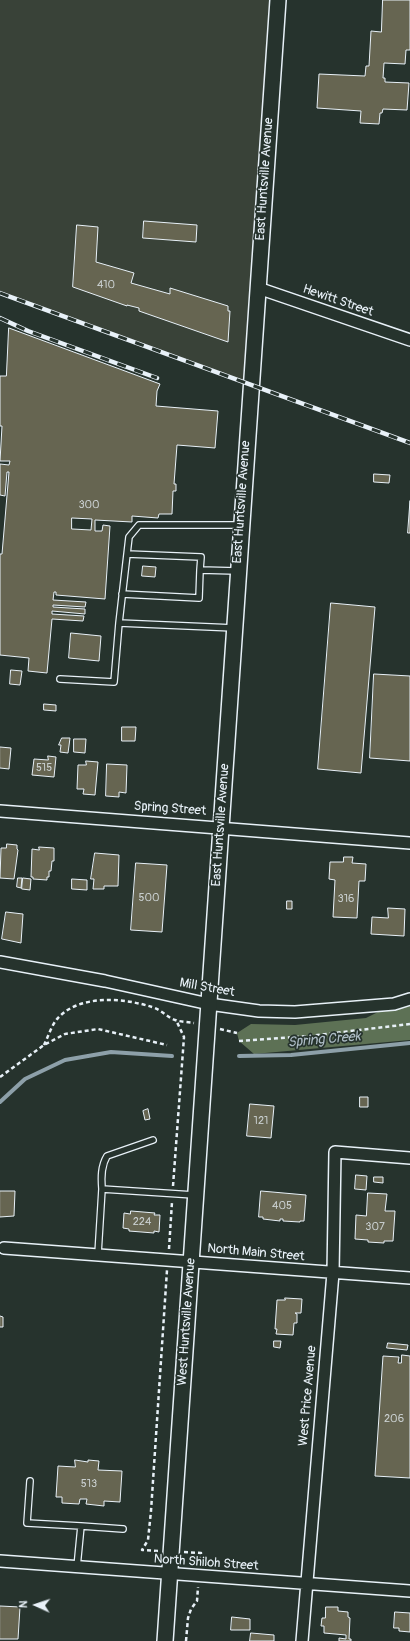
<!DOCTYPE html>
<html>
<head>
<meta charset="utf-8">
<style>
	body { margin:0 }
	#map { position:relative; width:410px; height:1641px; overflow:hidden; background:#26332d; font-family:Pangolin,sans-serif }
	canvas { display:block }
	.north { position:absolute; left:16px; top:1585px; width:40px; height:40px; -webkit-text-stroke:3px #26332d; paint-order:stroke; rotate:273deg; font-size:11px; font-weight:700; line-height:16px; text-align:center; color:#e8f1f8 }
	.north::after { content:''; display:block; margin:auto; width:14px; height:18px; background:#e8f1f8; clip-path:polygon(50% 0,100% 100%,50% 72%,0 100%) }
</style>
</head>
<body>
<div id="map">
<canvas width="410" height="1641"></canvas>
<div class="north">N</div>
</div>
<script>
const ctx = document.querySelector('canvas').getContext('2d');
ctx.lineJoin = 'round';
function fillPath(path, color) { ctx.fillStyle = color; ctx.fill(path, 'evenodd'); }
function stroke(path, color, width, dash) { ctx.strokeStyle = color; ctx.lineWidth = width; ctx.lineCap = dash ? 'butt' : 'round'; ctx.setLineDash(dash || []); ctx.stroke(path); }
function write(font, color, halo, rows, align = 'center') {
  ctx.font = font + ' Pangolin,sans-serif'; ctx.lineWidth = 3.5; ctx.setLineDash([]); ctx.textBaseline = 'middle'; ctx.strokeStyle = halo; ctx.fillStyle = color; for (const [text, x, y, turn = 0] of rows) {
    ctx.save(); ctx.translate(x, y); ctx.rotate((+turn || 0) * Math.PI / 180); ctx.textAlign = isNaN(turn) ? turn : align; if (halo) ctx.strokeText(text, 0, 0); ctx.fillText(text, 0, 0); ctx.restore();
  }
}
fillPath(new Path2D(`
	M0,0H278L250,385L0,293Z`), '#394238');
fillPath(new Path2D(`
	M410,999V1040L254,1054L239,1041L237,1033L251,1024L295,1025L366,1018L394,1004Z`), '#5d7155');
stroke(new Path2D(`
	M239,1056L291,1055L410,1043
	M0,1102L25,1079L65,1060L111,1052L172,1056`), '#8da0a9', 4);
const building = new Path2D(`
	M383,0H410V50H406L405,64L384,63L383,78H385V82L409,83L407,110L383,109L382,113H380L379,124L360,123L361,111L317,108L319,74L365,76L366,66H369L371,31L381,32Z
	M144,221L197,225L196,242L143,238Z
	M77,225L98,227L96,262L134,273L131,283L170,294V288L228,306V311H230L228,342L139,311V308L127,305V306L73,287Z
	M9,328L160,384L157,391L156,406L218,411L215,448L177,445L174,484H176V491H173L172,514H159L158,518L132,516V522L95,520V531H102L103,525L110,526L105,599L56,595V592H54L53,600L86,602L85,607L53,605V607L85,609V614L52,611V614L84,616L83,621L52,619L47,673L28,671L29,658L0,655V554H2L9,472H7L5,496L0,495V464L9,465L10,461H0L2,426H0V376H6ZM72,518L92,519L91,530L72,529Z
	M374,474L390,475L389,483L374,482Z
	M410,501V533H408Z
	M143,566L156,567L155,577L142,576Z
	M331,603L375,607L361,773L318,769Z
	M71,633L101,636L99,661L69,658Z
	M11,670L22,671L20,685L10,684Z
	M374,674L410,676V761L370,758Z
	M44,704L56,705V711L44,710Z
	M122,727H136L135,741H122Z
	M62,738H70L68,753L60,752L61,745H59Z
	M74,739H86L85,753L74,752Z
	M0,747L11,748L9,769L0,768Z
	M48,756L56,757L54,777L32,775L34,759L48,760Z
	M86,761L98,762L95,795L83,794L84,789H77L78,765H86Z
	M107,764L127,765L126,793L119,792V797L106,796Z
	M7,844L17,845V849L18,850L14,879L0,878L1,848H6Z
	M39,847L54,848V861H52L51,871H49V877H47V880L33,879V877H31L32,849L39,850Z
	M95,853L119,855L118,886H104V889H93L94,879H91Z
	M344,857H353L352,863L366,864L365,881H359L357,918L333,917L335,880L329,879L330,862H343Z
	M136,863L167,865L162,932L131,930Z
	M18,878H22L21,888L17,887Z
	M23,878L31,879L30,890L22,889Z
	M72,879L87,880V890L72,889Z
	M287,901H292V909H287Z
	M388,908L405,909L404,936L371,934L372,917L388,918Z
	M6,912L23,914L21,943L2,939Z
	M360,1097H368V1107H360Z
	M250,1104L274,1106L271,1138L247,1136Z
	M148,1109L150,1119L145,1120L143,1111Z
	M356,1175L367,1176L366,1190L355,1189Z
	M374,1177H383V1183L374,1182Z
	M0,1191H15L14,1216L0,1217Z
	M261,1191L306,1195L304,1221H300V1222L283,1221V1219H280V1221L263,1219V1217H259Z
	M368,1193L387,1194L385,1211H395L393,1241H384V1243L368,1242V1240L355,1239L356,1215L366,1216Z
	M131,1211L155,1213L154,1215H160L159,1232L154,1231V1233L129,1231V1229L123,1228L124,1213L130,1214Z
	M285,1298L302,1299L301,1313H295L297,1314V1323H294L293,1335L276,1334L277,1329H275L277,1300H285Z
	M0,1316L3,1317V1327H0Z
	M274,1341H281L280,1348L274,1347Z
	M388,1343L408,1345L407,1350L387,1348Z
	M402,1355L410,1356V1478L375,1476L383,1356L399,1357L398,1363H401Z
	M75,1460L88,1462V1460L99,1461L98,1470L122,1471L120,1502L104,1501V1506L86,1504L87,1499H80L79,1504L62,1503V1497H56L58,1466L75,1467Z
	M0,1606L20,1607L18,1639H0Z
	M326,1607H338V1611L348,1612V1617L350,1618L349,1639H351V1641H339V1638L346,1639V1635L324,1633V1626H321L322,1618H325Z
	M395,1612L410,1613V1632L399,1631V1628H394Z
	M232,1617L250,1619V1630H231Z
	M251,1633L274,1635V1641H250Z`);
fillPath(building, '#666551');
stroke(building, '#e8f1f8', 1);
const service = new Path2D(`
	M127,554L201,557L200,570L237,571
	M122,594L199,598L200,570
	M234,628L119,623L129,537L139,525H241
	M60,679L114,682L119,623
	M102,1189C101,1177 101,1166 107,1156L153,1140
	M98,1254L102,1189L194,1195
	M30,1481L27,1523L81,1526L77,1567
	M81,1526L123,1529`);
const minor = new Path2D(`
	M258,288L410,340
	M0,811L410,843
	M0,962L105,981L209,1004L259,1011L295,1012L394,1004L410,999
	M4,1248L410,1278
	M0,1561L410,1591
	M302,1641L333,1273L335,1152L410,1158`);
const secondary = new Path2D(`
	M165,1641L278,0`);
stroke(service, '#e8f1f8', 8);
stroke(minor, '#e8f1f8', 14);
stroke(secondary, '#e8f1f8', 18);
stroke(new Path2D(`
	M220,1029L237,1033
	M239,1041L309,1036L410,1024
	M44,1045C48,1037 52,1024 58,1018C80,994 124,998 152,1007C162,1010 168,1018 175,1020C181,1022 188,1022 194,1023
	M0,1077L44,1045L65,1034L98,1029L167,1045
	M173,1186L184,1037L176,1020
	M169,1249L172,1202
	M158,1551L142,1550L148,1540L151,1511L167,1270
	M184,1552L201,1553L200,1564
	M186,1641L188,1618L191,1609L197,1601L198,1587`), '#e8f1f8', 2.5, [4, 3]);
stroke(service, '#26332d', 5.5);
stroke(minor, '#26332d', 11);
stroke(secondary, '#26332d', 15);
const rail = new Path2D(`
	M0,293L410,443
	M0,318L28,331L157,378`);
stroke(rail, '#e8f1f8', 4.5);
stroke(rail, '#26332d', 3, [9]);
write('11px', '#c8cece', null, [
	["410",106,285],
	["300",89,505],
	["515",44,768],
	["500",149,898],
	["316",346,899],
	["121",261,1121],
	["405",282,1206],
	["224",142,1222],
	["307",375,1227],
	["206",394,1419],
	["513",89,1484]
]);
write('13px', '#e8f1f8', '#26332d', [
	["East Huntsville Avenue",265,179,-86],
	["Hewitt Street",338,301,19],
	["East Huntsville Avenue",242,502,-86],
	["Spring Street",170,809,4],
	["East Huntsville Avenue",221,825,-86],
	["Mill Street",207,988,10],
	["North Main Street",256,1253,5],
	["West Huntsville Avenue",187,1322,-86],
	["West Price Avenue",308,1396,-85],
	["North Shiloh Street",206,1563,4]
]);
write('italic 14px', '#acbbc4', '#26332d', [
	["Spring Creek",324,1040,-5]
]);
</script>
</body>
</html>
